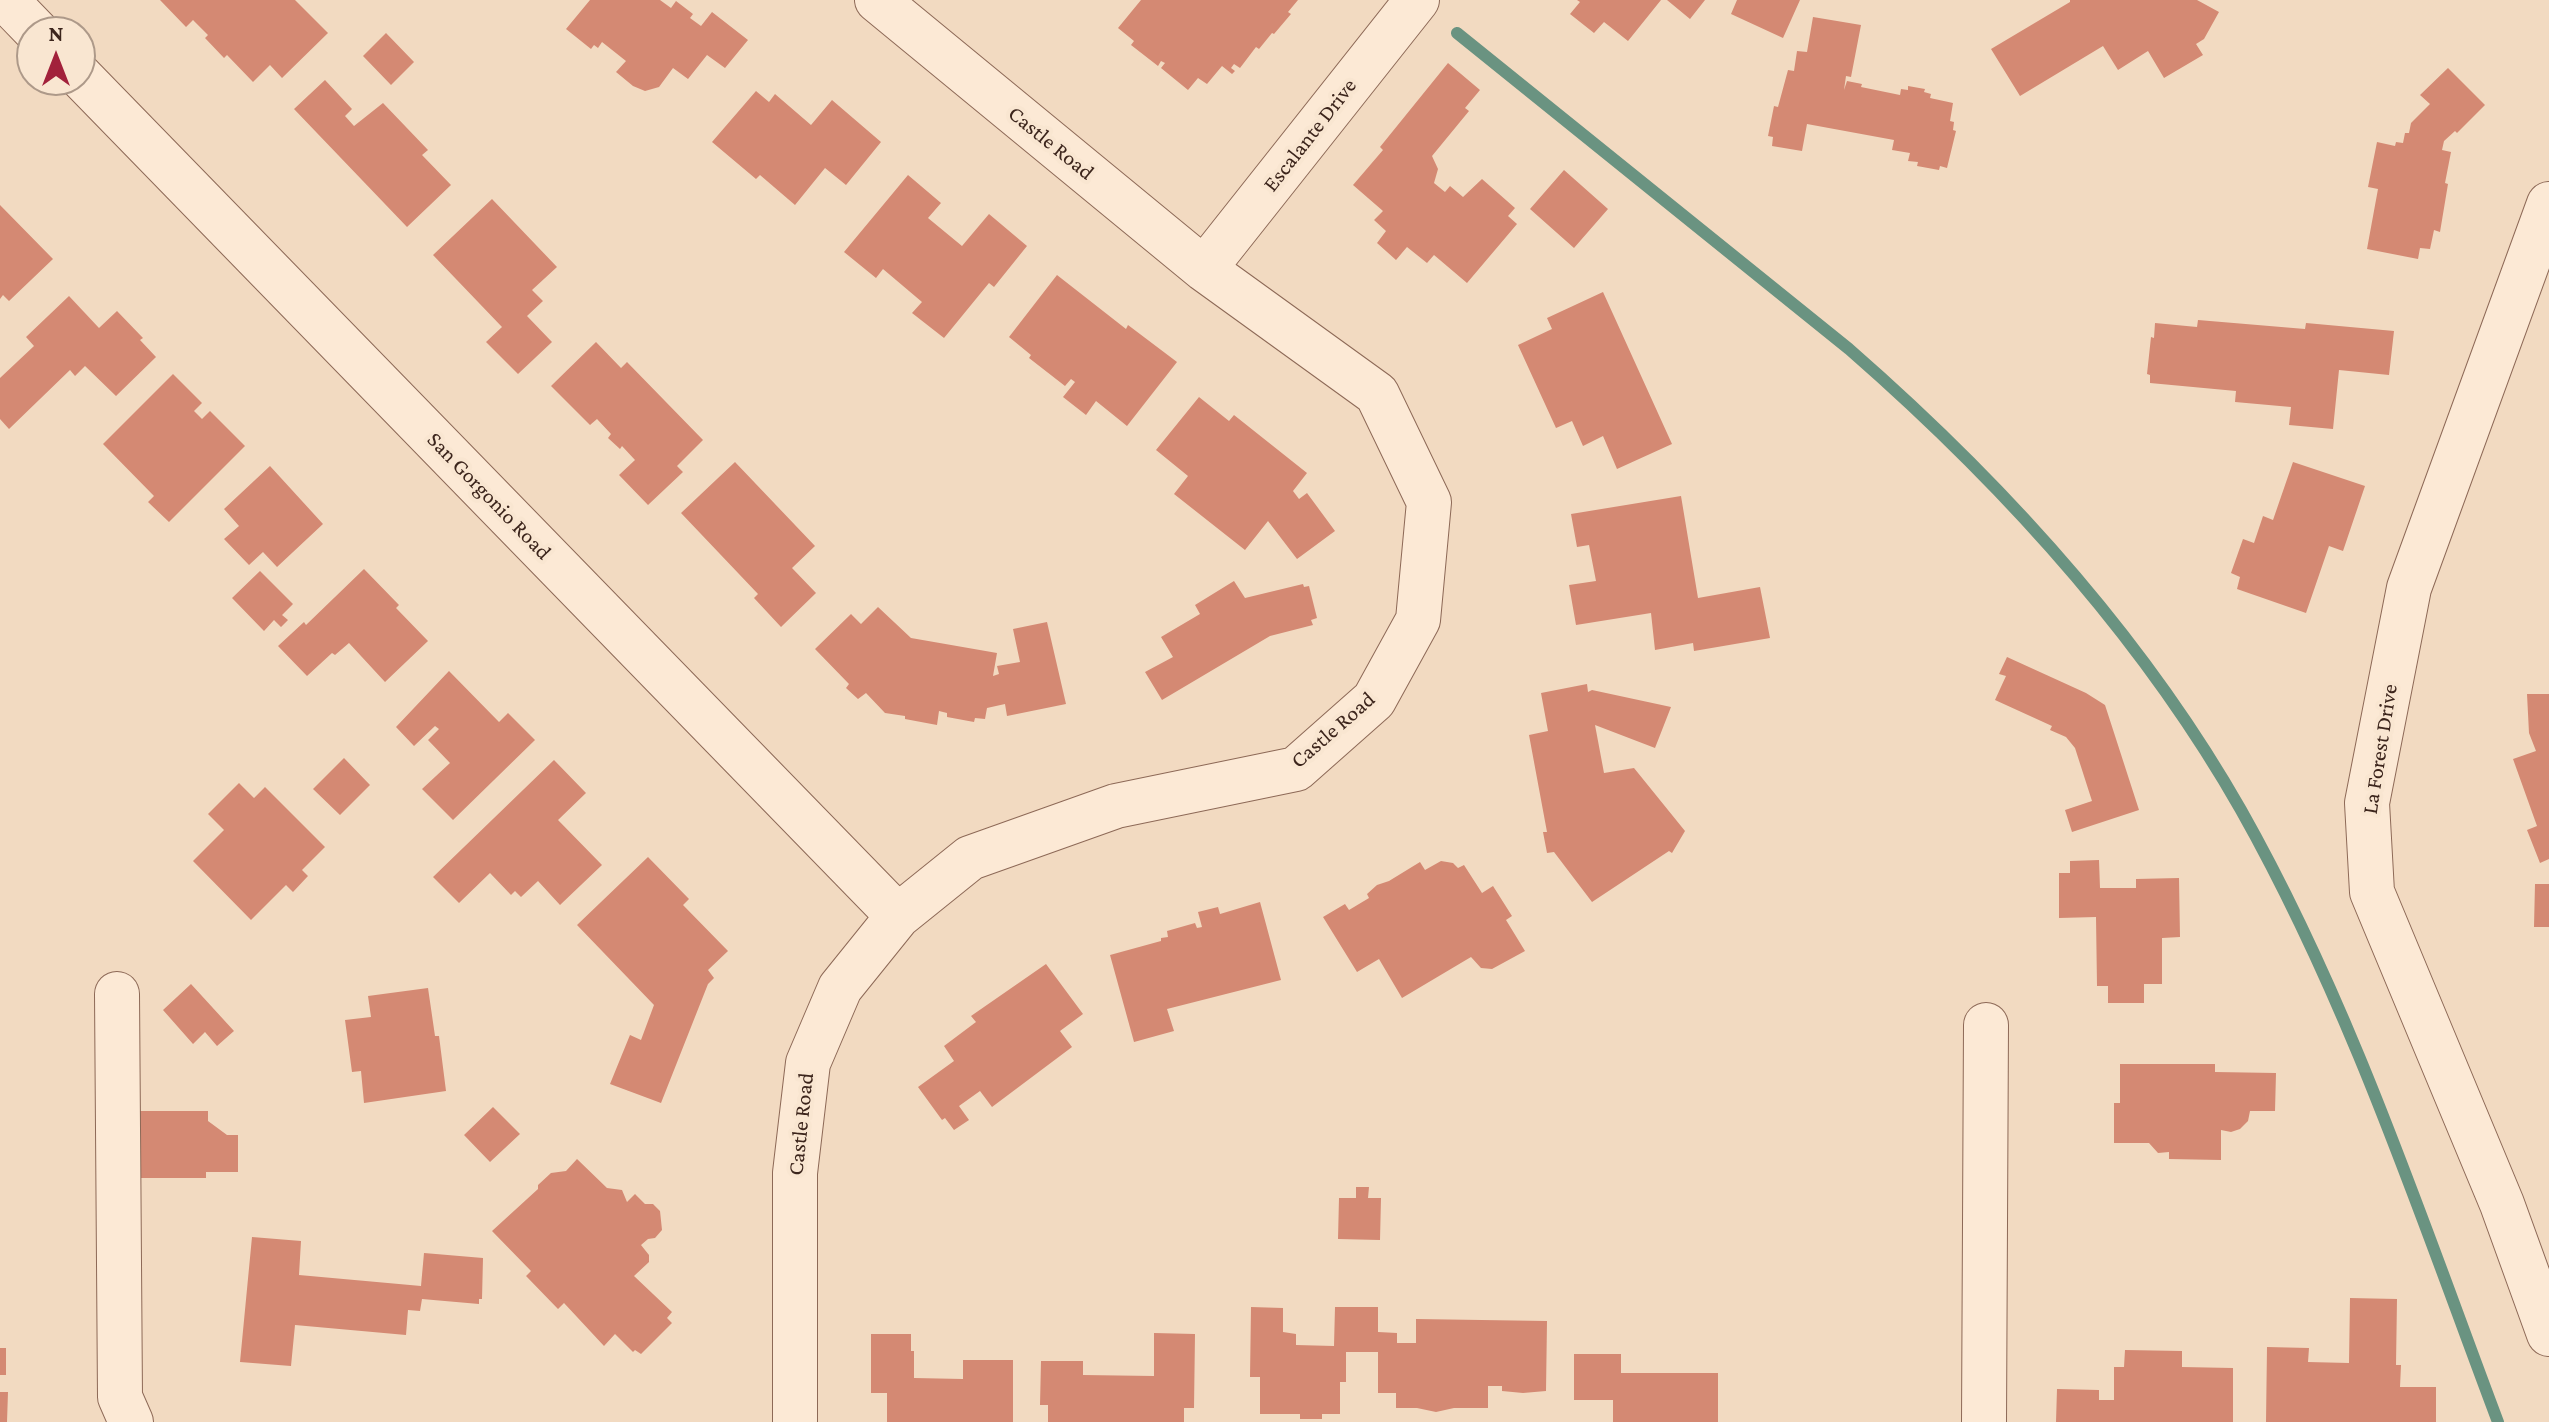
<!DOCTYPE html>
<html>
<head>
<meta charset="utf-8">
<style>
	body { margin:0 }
	#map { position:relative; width:2549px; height:1422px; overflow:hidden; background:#f2dac1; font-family:"Crimson Pro",serif }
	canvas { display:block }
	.north { position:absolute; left:16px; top:16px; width:80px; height:80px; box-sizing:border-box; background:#f9e6d1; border:2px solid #ad9989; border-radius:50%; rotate:0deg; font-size:22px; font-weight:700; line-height:32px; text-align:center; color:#3c251c }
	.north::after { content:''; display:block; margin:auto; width:28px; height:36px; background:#a2213b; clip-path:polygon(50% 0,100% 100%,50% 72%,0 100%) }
</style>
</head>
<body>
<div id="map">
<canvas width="2549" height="1422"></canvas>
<div class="north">N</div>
</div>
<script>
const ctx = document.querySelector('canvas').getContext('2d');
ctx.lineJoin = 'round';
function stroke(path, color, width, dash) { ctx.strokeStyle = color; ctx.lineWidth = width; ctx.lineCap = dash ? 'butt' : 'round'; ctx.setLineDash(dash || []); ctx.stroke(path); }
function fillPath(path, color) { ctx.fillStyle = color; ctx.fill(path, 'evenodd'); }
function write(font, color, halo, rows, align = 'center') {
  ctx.font = font + ' "Crimson Pro",serif'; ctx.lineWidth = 8; ctx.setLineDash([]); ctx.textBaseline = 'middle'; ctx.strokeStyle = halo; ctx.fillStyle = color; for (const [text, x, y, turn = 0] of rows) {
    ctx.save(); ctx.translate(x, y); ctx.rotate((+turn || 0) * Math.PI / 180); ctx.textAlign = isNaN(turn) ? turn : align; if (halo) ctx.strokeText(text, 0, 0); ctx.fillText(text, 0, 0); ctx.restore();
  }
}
stroke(new Path2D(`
	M1457,33L1849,349C1999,480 2142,636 2241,810C2350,1003 2420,1215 2498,1422`), '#6a9381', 12);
fillPath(new Path2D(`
	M160,0H295L328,33L282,78L270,65L253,82L227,55L224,58L205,38L208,35L193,20L186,27Z
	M590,0H660L671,8L676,1L693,14L690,18L701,26L712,12L748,40L725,68L707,55L688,79L673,68L659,87L645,91L633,86L616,72L626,61L602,42L598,48L594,45L591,49L566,29Z
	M1141,0H1298L1288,12L1291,14L1274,34L1272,33L1259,49L1256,47L1240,68L1234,64L1231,68L1235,71L1232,74L1222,66L1207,84L1198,78L1188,90L1161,68L1165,63L1161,61L1158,66L1131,45L1134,41L1118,28Z
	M1577,0H1661L1628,41L1604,22L1594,33L1570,14L1580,2Z
	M1667,0H1705L1690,19Z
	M1737,0H1800L1783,38L1731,14Z
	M2070,0H2197L2219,12L2204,39L2196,44L2203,55L2164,78L2148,51L2118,70L2103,46L2020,96L1991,49L2070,2Z
	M1813,17L1861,25L1851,77L1846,76L1844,90L1847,81L1862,84L1861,87L1900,95L1901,89L1908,90V86L1925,89L1924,92L1931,94L1930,98L1953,103L1950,121L1954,122L1953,130L1956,131L1947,168L1940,166L1939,170L1917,166L1918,162L1908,161L1910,153L1892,150L1894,140L1807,124L1802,151L1772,146L1773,137L1768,136L1774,106L1778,107L1788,70L1794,71L1797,51L1807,52Z
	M386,33L414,62L391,85L363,56Z
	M1448,63L1480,90L1465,108L1469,111L1432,156L1438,169L1434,183L1445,192L1450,186L1463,197L1482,179L1515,208L1508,216L1517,224L1467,283L1434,255L1427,263L1407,247L1396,260L1377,243L1386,231L1374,220L1383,211L1353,185L1383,150L1380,147Z
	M2448,68L2485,105L2457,133L2455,131L2444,141L2442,150L2451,152L2445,183L2448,184L2440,232L2434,230L2430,249L2420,248L2418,259L2367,249L2378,189L2368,187L2377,142L2395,146L2396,142L2403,143L2405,133H2409L2411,123L2430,104L2420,95Z
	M325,80L352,109L345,116L354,126L383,103L428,150L422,155L451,185L407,227L294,109Z
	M756,91L769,102L775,94L811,125L832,100L881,142L846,185L825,168L795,205L760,175L756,179L712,142Z
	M1564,170L1608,209L1574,248L1530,209Z
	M908,175L941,203L928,218L962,246L989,214L1027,246L994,287L989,283L944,338L912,313L922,302L883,269L876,278L844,252Z
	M492,199L557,267L532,290L543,301L527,316L552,342L518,374L486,342L502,327L433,255Z
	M0,205L53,259L9,301L3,295L0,299Z
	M1057,275L1126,329L1128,325L1177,362L1127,426L1096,401L1086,415L1063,397L1075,382L1071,379L1065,386L1029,358L1031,355L1009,337Z
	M1603,292L1672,444L1617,469L1603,436L1583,446L1572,421L1556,428L1518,345L1552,329L1547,318Z
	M69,296L99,328L117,311L143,338L140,340L156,357L116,396L85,366L75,376L70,370L9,429L0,419V378L34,346L26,337Z
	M2198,320L2305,329L2306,323L2394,331L2389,375L2339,370L2333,429L2289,425L2291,407L2235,402L2236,391L2150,383V375L2147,374L2151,337L2154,338L2155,323L2197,327Z
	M596,342L621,368L627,362L703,440L677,466L683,472L648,505L619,475L635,460L622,446L620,449L608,438L611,434L597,419L590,425L551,386Z
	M173,374L202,403L194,411L202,419L210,411L245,446L169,522L148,502L154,496L103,444Z
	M1199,397L1229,421L1234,415L1307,473L1293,491L1299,499L1307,493L1335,531L1297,559L1268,521L1245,550L1174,494L1188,476L1156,450Z
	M735,462L815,546L792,568L816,593L781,627L754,598L758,594L681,513Z
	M2293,462L2365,486L2343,551L2329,546L2306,613L2237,589L2240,577L2231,573L2243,539L2254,543L2263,516L2273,520Z
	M270,466L323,524L277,567L263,552L249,565L224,539L239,526L224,509Z
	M1681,496L1698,598L1760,587L1770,638L1694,651L1693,643L1655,650L1651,613L1576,625L1569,585L1596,581L1589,545L1577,547L1571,514Z
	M364,569L399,605L396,608L428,641L385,682L349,643L335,655L332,653L307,676L278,646L304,622L306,625Z
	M260,571L293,604L282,615L288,620L281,627L274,620L264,631L232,598Z
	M1234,581L1245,598L1303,584L1304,587L1309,586L1317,618L1311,620L1313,625L1270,636L1162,700L1145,672L1173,657L1161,637L1200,614L1195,605Z
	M878,607L911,638L997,653L993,676L999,674L997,666L1020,662L1013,629L1047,622L1066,704L1007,716L1005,704L987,708L985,719L975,718L974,722L947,717V713L939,711L937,725L905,719V716L885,713L866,693L858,699L846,688L849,684L815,649L851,614L861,624Z
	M2007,657L2086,693L2105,705L2139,810L2072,832L2065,810L2092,801L2075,748L2066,737L2050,730L2052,726L1995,700L2006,676L1999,674Z
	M449,671L499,722L508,713L535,740L453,820L422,789L450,763L428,740L439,729L435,726L414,746L396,727Z
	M1587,684L1588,692L1592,690L1671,707L1655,748L1595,725L1604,773L1634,768L1685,831L1672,853L1669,851L1592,902L1554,852L1547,853L1543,832H1547L1529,735L1548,731L1541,693Z
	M2527,694H2549V859L2540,863L2527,830L2537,826L2513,759L2536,751L2529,733Z
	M344,758L370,785L340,815L313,789Z
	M554,760L586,793L558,820L602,865L560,905L538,881L521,897L515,891L511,895L490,873L459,903L433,877Z
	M239,783L254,798L265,787L325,847L302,870L308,876L293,892L286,885L251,920L193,861L224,830L208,814Z
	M648,857L689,899L683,905L728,951L708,970L714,978L708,984L661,1103L610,1084L630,1035L641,1040L654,1005L577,925Z
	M2099,860L2100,888H2136V879L2179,878L2180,937L2162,938V984H2144V1003H2108V986H2097L2096,917L2059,918V873H2070V861Z
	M1441,861L1453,863L1458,868L1464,865L1482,893L1493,886L1512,916L1506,920L1525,951L1492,969L1481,968L1471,957L1402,998L1379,959L1357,972L1323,917L1345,904L1349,910L1369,898L1367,894L1377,885L1389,881L1420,862L1425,870Z
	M2535,884H2549V927H2534Z
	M1260,902L1281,980L1167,1009L1174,1031L1134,1042L1110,955L1161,941V938L1168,937L1167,931L1195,923L1197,928L1202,927L1198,912L1218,907L1220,914Z
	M1046,964L1083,1014L1060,1031L1072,1047L992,1107L980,1091L959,1106L969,1120L954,1130L945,1118L942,1120L918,1087L954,1061L944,1046L976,1022L971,1016Z
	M191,984L234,1031L217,1046L205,1032L193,1044L163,1010Z
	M428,988L435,1036H439L446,1091L364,1103L361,1071L352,1072L345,1020L371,1017L368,996Z
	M2120,1064H2215V1072L2276,1073L2275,1111H2250L2248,1121L2240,1129L2231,1132L2221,1130V1160L2169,1159V1152L2158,1153L2149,1143H2114V1103H2120Z
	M493,1107L520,1134L490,1162L464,1135Z
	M128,1111H208V1121L227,1135H238V1172H206V1178H136Z
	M577,1159L607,1188L622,1190L627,1202L635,1194L645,1204H653L660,1211L662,1230L655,1238L648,1239L641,1245L649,1255V1262L634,1276L672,1312L667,1318L672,1323L641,1354L635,1350L633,1352L615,1334L604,1346L564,1303L558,1309L526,1276L531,1271L492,1231L538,1189V1185L551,1173L566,1171Z
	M1356,1187H1369L1368,1198H1381L1380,1240L1338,1239L1339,1198H1356Z
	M252,1237L301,1241L299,1275L421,1286L424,1253L483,1258L482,1299H479V1304L422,1299L420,1311L408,1310L406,1335L295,1325L291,1366L240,1362Z
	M2350,1298L2397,1299L2396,1365H2401L2400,1387H2436V1422H2266L2267,1347L2309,1348L2308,1362L2349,1363Z
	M1251,1307L1283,1308V1332L1296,1334V1345L1334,1346L1335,1307H1378V1332L1397,1333V1343H1416V1319L1547,1321L1546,1391L1523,1393L1502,1391V1386H1488V1408H1454L1436,1412L1417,1408H1396V1393H1378V1352H1346V1382H1340V1414H1322V1419H1300V1414H1260V1377H1250Z
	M1154,1333L1195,1334L1194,1408H1184V1422H1048V1405H1040L1041,1361H1083V1375L1154,1376Z
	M871,1334H911V1351H914V1378L963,1379V1360H1013V1422H887V1393H871Z
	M0,1348H6V1375H0Z
	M2125,1350L2182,1351V1367L2233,1368V1422H2056L2057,1389L2099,1390V1400H2114V1367H2124Z
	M1574,1354H1621V1373H1718V1422H1613V1400H1574Z
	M0,1392H8L7,1422H0Z`), '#d48973');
const minor = new Path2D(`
	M6,0L37,32
	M80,76L898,916
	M2549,204L2409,588L2367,803L2372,892L2502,1204L2549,1334
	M1204,269L1417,0
	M117,994L120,1397L131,1422
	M795,1422V1173L808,1063L840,988L898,916L970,858L1116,806L1296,769L1374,700L1418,620L1429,502L1377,394L1204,269L877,0
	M1984,1422L1986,1025`);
stroke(minor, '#8d6957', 46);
stroke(minor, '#fce9d5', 44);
write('22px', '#3c251c', '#f9e6d1', [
	["Escalante Drive",1310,135,-52],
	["Castle Road",1051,143,39],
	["San Gorgonio Road",489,496,46],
	["Castle Road",1333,730,-41],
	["La Forest Drive",2380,749,-81],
	["Castle Road",801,1124,-84]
]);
</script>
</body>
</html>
